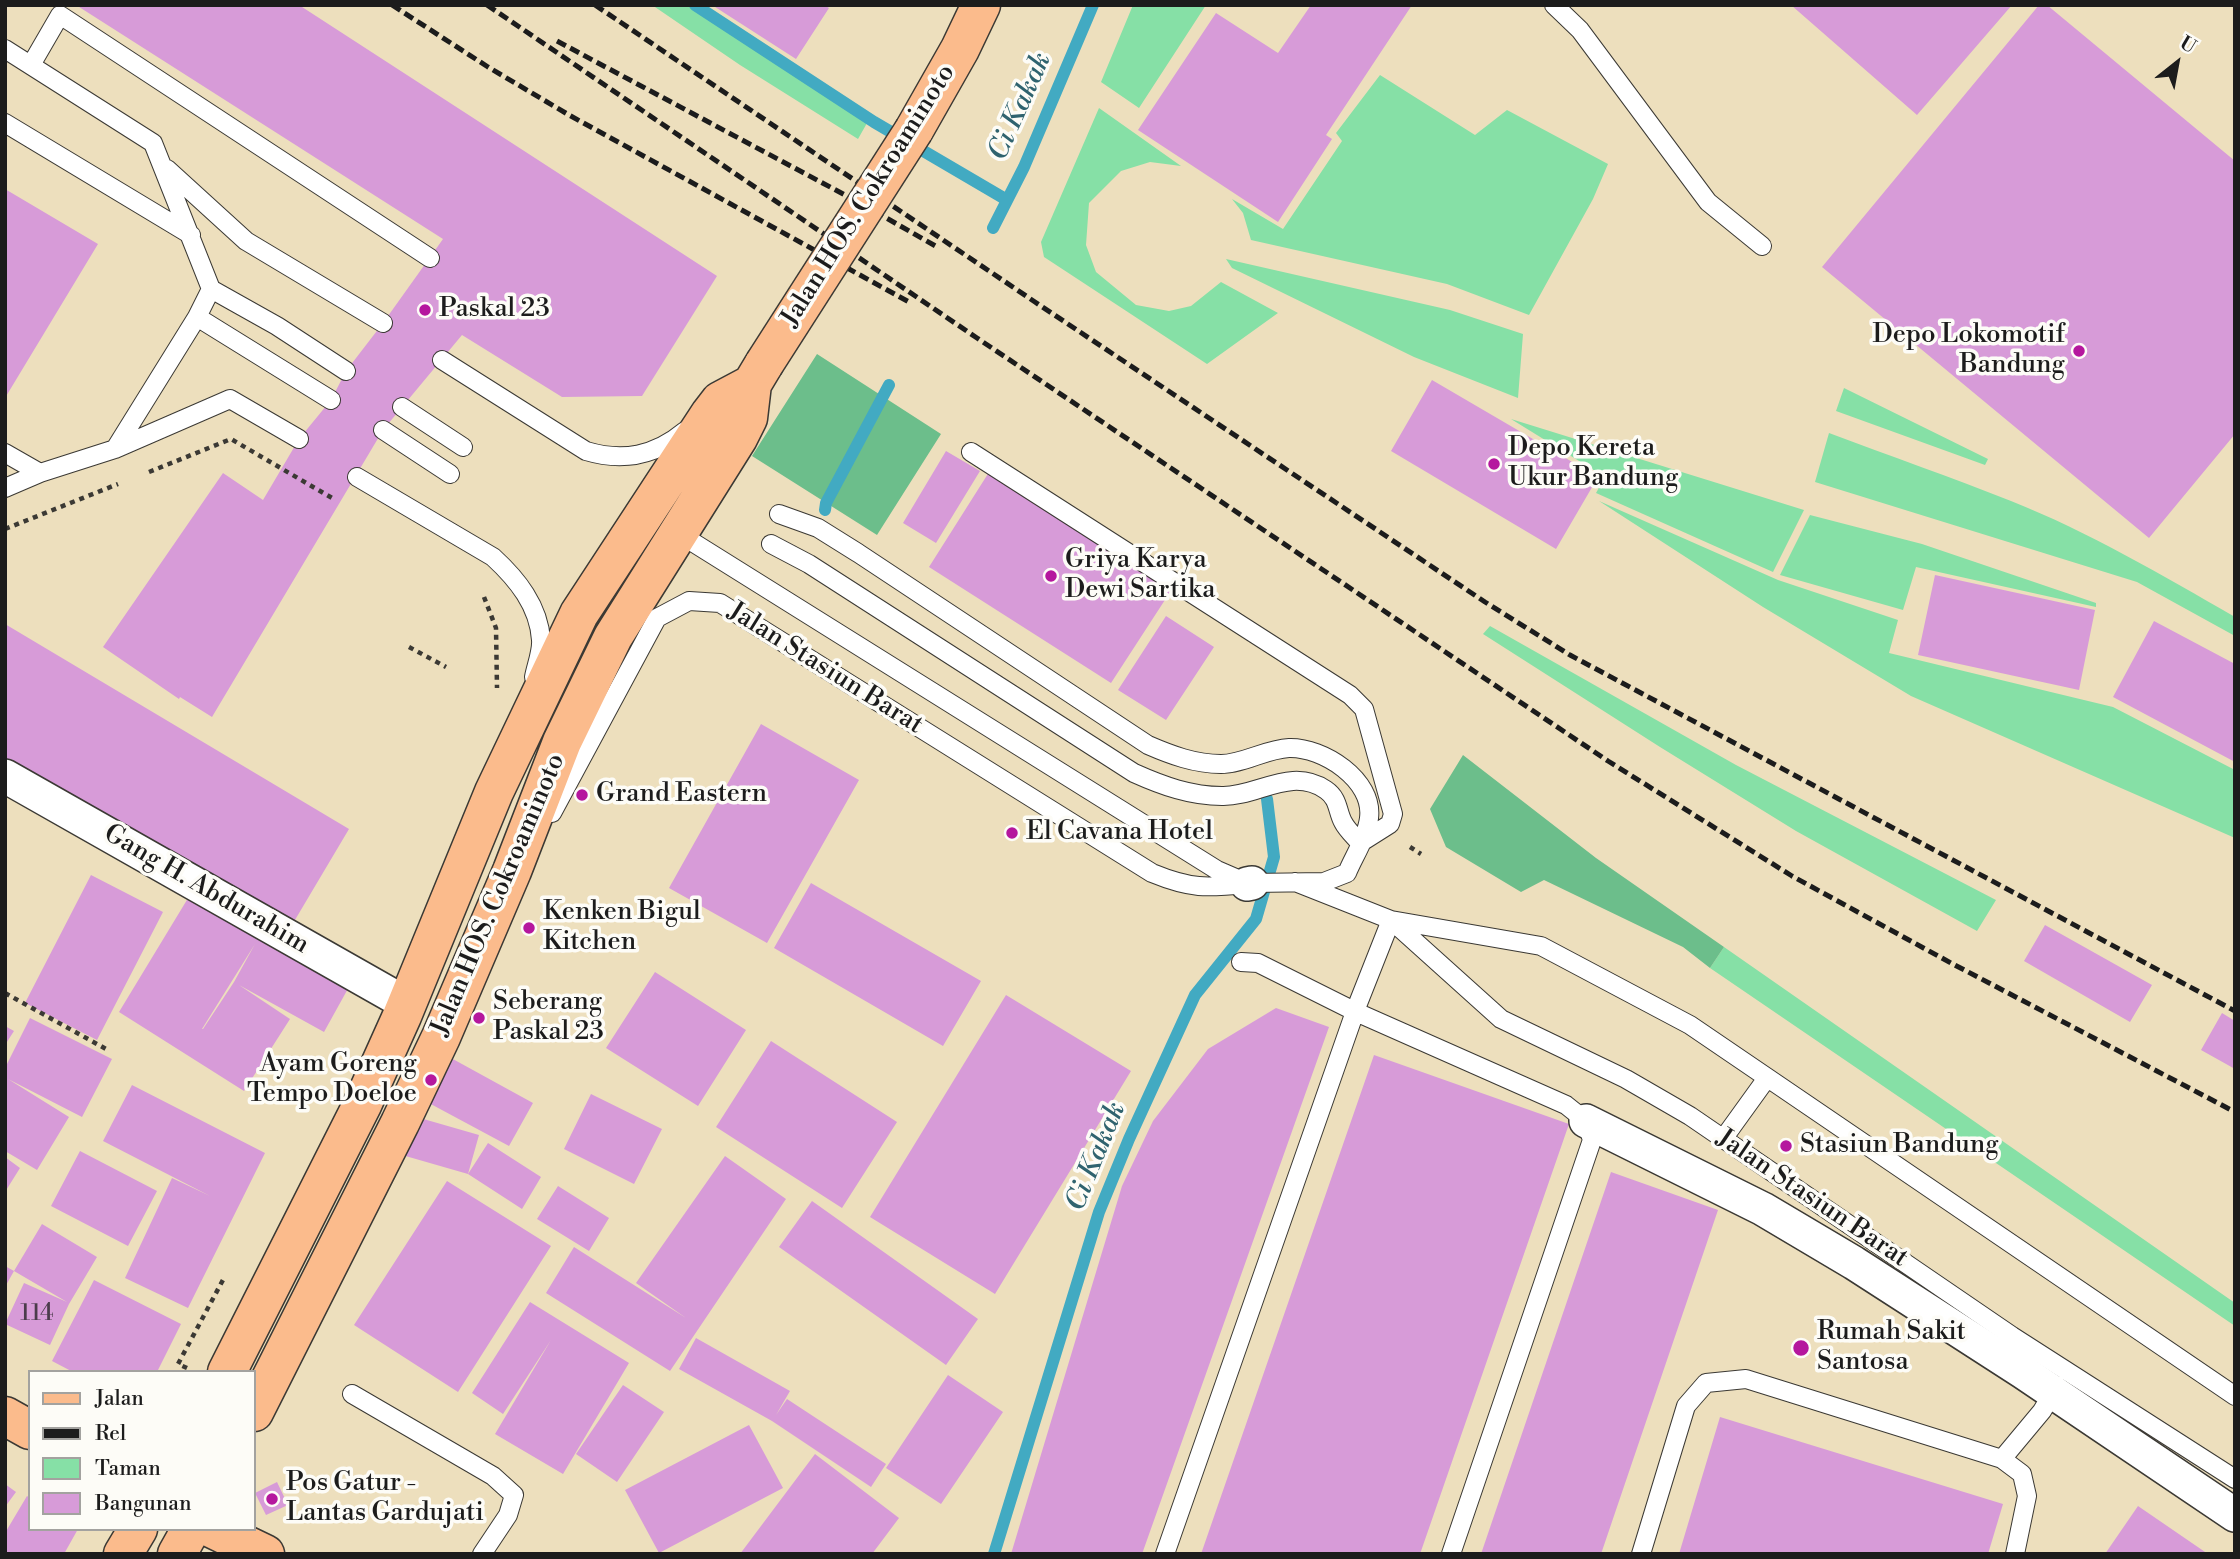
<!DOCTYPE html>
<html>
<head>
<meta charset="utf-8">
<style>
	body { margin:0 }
	#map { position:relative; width:2240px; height:1559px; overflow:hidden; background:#eddfbd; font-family:"Libre Bodoni",serif }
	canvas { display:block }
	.frame { position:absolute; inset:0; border:7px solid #1c1c1c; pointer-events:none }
	.legend { position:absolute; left:28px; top:1370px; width:228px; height:161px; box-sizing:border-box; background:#fdfcf7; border:2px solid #a3a29f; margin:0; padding:9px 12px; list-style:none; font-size:21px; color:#1c1c1c }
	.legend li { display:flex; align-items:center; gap:14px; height:35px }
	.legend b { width:35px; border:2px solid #a3a29f }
	.north { position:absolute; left:2142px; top:28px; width:70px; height:70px; -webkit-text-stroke:5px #fdfcf7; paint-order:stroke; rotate:31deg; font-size:19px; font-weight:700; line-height:28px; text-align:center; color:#1c1c1c }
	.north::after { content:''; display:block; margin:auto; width:24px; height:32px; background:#1c1c1c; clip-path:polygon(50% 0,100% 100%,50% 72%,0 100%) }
</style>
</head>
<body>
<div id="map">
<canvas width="2240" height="1559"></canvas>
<div class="frame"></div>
<ul class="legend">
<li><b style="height:9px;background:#fbbb8c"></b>Jalan</li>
<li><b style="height:9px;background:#1c1c1c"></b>Rel</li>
<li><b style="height:19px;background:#86e0a6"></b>Taman</li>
<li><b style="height:19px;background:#d79bd8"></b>Bangunan</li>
</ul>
<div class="north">U</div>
</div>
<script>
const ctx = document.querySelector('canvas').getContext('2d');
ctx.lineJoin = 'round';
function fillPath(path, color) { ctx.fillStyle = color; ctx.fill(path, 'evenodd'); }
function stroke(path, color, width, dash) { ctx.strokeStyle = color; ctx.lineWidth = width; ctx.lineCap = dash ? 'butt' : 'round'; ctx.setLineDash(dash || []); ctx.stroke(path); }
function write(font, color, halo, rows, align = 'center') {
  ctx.font = font + ' "Libre Bodoni",serif'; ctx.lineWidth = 7; ctx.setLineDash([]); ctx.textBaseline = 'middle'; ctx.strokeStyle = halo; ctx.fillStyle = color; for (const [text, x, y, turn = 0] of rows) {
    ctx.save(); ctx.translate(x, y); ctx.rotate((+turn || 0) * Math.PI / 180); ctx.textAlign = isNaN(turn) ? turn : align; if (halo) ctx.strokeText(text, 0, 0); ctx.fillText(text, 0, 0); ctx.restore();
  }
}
fillPath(new Path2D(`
	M652,5H700L871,116L858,139L740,65Z
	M1133,5H1206L1139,108L1101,82Z
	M1380,75L1475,135L1507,110L1608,164L1593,199L1529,315L1447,284L1251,240L1243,213L1232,199L1283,229L1342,141L1336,133Z
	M1099,108L1181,166L1150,162L1121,171L1089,203L1086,245L1096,272L1136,305L1169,311L1191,306L1221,282L1278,313L1207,364L1044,257L1041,242Z
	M1226,259L1450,310L1523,334L1518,398L1414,357L1232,268Z
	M1844,388L1988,459L1985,465L1836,411Z
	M1511,419L1804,510L1773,572L1596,493L1605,477Z
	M1829,433C1890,456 1951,477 2011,501C2089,532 2162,575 2235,617V636L2137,582L1815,482Z
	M1599,501L1778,580L1898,620L1889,653L2113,707L2235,770V838L1911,696L1763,607Z
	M1810,515L1922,544L2096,603V607L1916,567L1903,610L1780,575Z
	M1490,626L1736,765L1996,900L1977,931L1796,831L1660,747L1483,634Z
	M1724,947L2235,1303V1326L1710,968Z`), '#86e0a6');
fillPath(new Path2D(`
	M817,354L941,434L877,535L752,456Z
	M1463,755L1596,858L1724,947L1710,968L1683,947L1544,880L1521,892L1446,847L1430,809Z`), '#6cbe8b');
stroke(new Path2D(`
	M695,5L874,122L1007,200
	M993,228L1024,167L1093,5
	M825,510L826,503L889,385
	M994,1554L1099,1212L1129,1139L1195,995L1256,919L1274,857L1267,799`), '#42aac2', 12);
fillPath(new Path2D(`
	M76,5H299L717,276L642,396L562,397L462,335L383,430L212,717L180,697L179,699L103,647L223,473L263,500L299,439L331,400L346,371L383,323L443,239Z
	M712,5H824L829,8L796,59Z
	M1311,5H1412L1326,135L1332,139L1278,222L1138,130L1216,13L1278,53Z
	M1791,5H2012L1917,115Z
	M2039,5H2047L2235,161V434L2149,538L1822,267Z
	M5,189L98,244L5,398Z
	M1432,380L1598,477L1556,549L1391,451Z
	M946,451L980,471L936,543L903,523Z
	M991,469L1174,586L1111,683L929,567Z
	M1935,575L2095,610L2079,690L1918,655Z
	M1166,616L1214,647L1166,720L1118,690Z
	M2154,621L2235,664V762L2113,697Z
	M5,624L349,829L289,930L5,762Z
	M761,724L859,780L767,943L669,888Z
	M91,875L163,912L97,1040L25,1003Z
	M811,883L981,981L943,1046L774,948Z
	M196,885L355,976L324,1032L239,985L290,1019L244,1091L119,1012ZM255,944L234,982L203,1029H202Z
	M2045,925L2152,985L2130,1022L2024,961Z
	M655,972L746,1030L698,1106L606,1048Z
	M1006,995L1131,1071L995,1294L870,1217Z
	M1276,1008L1329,1027L1142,1554H1011L1122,1186L1153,1121L1208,1049Z
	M2222,1013L2235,1021V1069L2201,1050Z
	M30,1018L112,1059L82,1117L8,1079L69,1117L37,1170L5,1151V1068Z
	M5,1026L14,1031L5,1045Z
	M771,1041L897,1122L842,1208L716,1127Z
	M1374,1055L1569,1124L1420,1554H1201Z
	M451,1058L533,1103L509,1146L427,1102Z
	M132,1085L265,1153L188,1308L125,1278L172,1178L210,1196L103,1141Z
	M591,1094L662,1129L634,1184L564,1149Z
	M413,1116L479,1135L468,1174L488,1143L541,1177L522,1209L468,1174L402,1155Z
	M80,1151L157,1191L128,1246L51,1206Z
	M725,1156L786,1199L670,1371L546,1293L574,1247L686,1318L636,1283Z
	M5,1157L20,1168L5,1192Z
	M1611,1172L1718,1210L1601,1554H1481Z
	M447,1181L551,1246L458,1392L354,1325Z
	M558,1186L609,1218L589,1251L537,1219Z
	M812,1201L978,1319L946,1365L779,1247Z
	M42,1224L97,1257L69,1304L50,1345L5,1324L24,1283L67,1302L14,1271Z
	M5,1266L14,1271L5,1287Z
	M94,1280L181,1324L157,1372H73L52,1361Z
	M530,1302L629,1363L563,1474L495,1434L551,1340L503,1414L472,1393Z
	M696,1338L790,1391L776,1415L787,1399L886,1464L871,1487L772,1421L679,1369Z
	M948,1375L1003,1412L941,1504L886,1468Z
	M623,1385L664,1412L617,1482L576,1454Z
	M1720,1417L2003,1504L1988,1554H1679Z
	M749,1425L783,1488L659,1553L625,1490Z
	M815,1454L899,1518L872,1554H740Z
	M277,1482L288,1505L266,1515L255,1493Z
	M5,1484L16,1492L5,1507Z
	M27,1496L30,1498V1529H78L64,1554L5,1553V1533Z
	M2138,1506L2208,1554H2105Z`), '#d79bd8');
const service = new Path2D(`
	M1554,5L1580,30L1708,202L1762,246
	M5,49L153,143L211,289L197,317L115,449
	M31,65L60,15L430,258
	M5,123L191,235
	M167,169L246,241L383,323
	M211,289L277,326L346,371
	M197,317L331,400
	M442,360L586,451C623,462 655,456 685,431
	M402,407L463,447
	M383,430L450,474
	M971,452L1350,695L1364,709L1393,814L1390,824L1360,843
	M5,453L40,473
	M357,477L493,557C517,579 539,606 541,640C542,651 536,666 534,677
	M5,488L40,473L115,449L230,399L299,439
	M779,514L818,528L858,553L1148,745C1171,755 1195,764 1221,764C1243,764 1266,749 1289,748C1323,747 1374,780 1369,818C1367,837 1354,856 1347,873L1324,882L1252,883
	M678,533L1217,870L1247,883
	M771,544L809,564L1134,773C1163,786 1191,796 1222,796C1257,797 1291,766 1326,790C1339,799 1337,811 1343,822C1347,830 1355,837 1360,843
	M552,813L657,618L689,601L720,603L1152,873C1191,889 1206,888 1247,884
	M1295,882L1391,920L1541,946L1690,1025L2235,1396
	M1391,920L1501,1019L1626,1079L1690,1116L2012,1336L2235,1479
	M1241,962L1258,963L1356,1012L1566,1105L1586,1121L1592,1140L1451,1554
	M1723,1139L1767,1078
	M352,1394L493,1476L514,1495L508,1515L482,1554
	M2002,1459L2042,1411L2057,1386
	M1165,1554L1357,1006L1391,920
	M1641,1554L1686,1406L1706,1383L1746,1379L2002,1459L2022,1474L2027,1496L2015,1554`);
const minor = new Path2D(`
	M5,776L407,1004
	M1247,884L1252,883
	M1586,1121L1763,1209L1854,1263L2023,1372L2235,1515`);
const primary = new Path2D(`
	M914,130L960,49L981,5
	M227,1372L362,1105L402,1016L494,792L579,614L710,414L720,401L752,384
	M254,1412L400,1123L441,1037L512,871L562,742L613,637L738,438L748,418L752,384L764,364
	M5,1416L30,1430
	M213,1529L265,1554
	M123,1554L138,1529
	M177,1554L191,1529`);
stroke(service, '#3b3934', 20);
stroke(minor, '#3b3934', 36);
stroke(primary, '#3b3934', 41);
stroke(new Path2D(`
	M149,472L231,439L332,498
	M5,529L118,484
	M484,597L496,628L497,688
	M409,647L446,667
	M1410,847L1421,854
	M5,993L106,1049
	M187,1368L178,1364L224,1278`), '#3b3934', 4.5, [5, 5]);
stroke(service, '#fff', 18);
stroke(minor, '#fff', 33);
stroke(primary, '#fbbb8c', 38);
stroke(new Path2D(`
	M392,5L488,67L569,115L909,302
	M487,5L977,338L1608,761L1792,876L1951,963L2235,1112
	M595,5L1035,302L1485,602L1570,655L2235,1011
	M557,41L860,203L939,248`), '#1c1c1c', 5, [10, 5]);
const primaryBridge = new Path2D(`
	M764,364L914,130`);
stroke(primaryBridge, '#3b3934', 41, []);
stroke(primaryBridge, '#fbbb8c', 38);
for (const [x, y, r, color] of [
	[425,310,7,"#b5179e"],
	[2079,351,7,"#b5179e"],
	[1494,464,7,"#b5179e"],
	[1051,576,7,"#b5179e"],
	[582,795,7,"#b5179e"],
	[1012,833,7,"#b5179e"],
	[529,928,7,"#b5179e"],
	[479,1018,7,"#b5179e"],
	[431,1080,7,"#b5179e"],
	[1786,1146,7,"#b5179e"],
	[1801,1348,9,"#b5179e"],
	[272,1499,7,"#b5179e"]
]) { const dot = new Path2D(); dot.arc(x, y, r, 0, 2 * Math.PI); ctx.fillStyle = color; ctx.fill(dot); stroke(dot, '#fdfcf7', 2.5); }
write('23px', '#4b3c4b', null, [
	["114",37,1314]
]);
write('26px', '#1c1c1c', '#fdfcf7', [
	["Jalan HOS. Cokroaminoto",869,196,-58],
	["Jalan Stasiun Barat",825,669,32],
	["Gang H. Abdurahim",206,890,30],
	["Jalan HOS. Cokroaminoto",499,895,-67],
	["Jalan Stasiun Barat",1812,1199,34]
]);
write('26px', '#1c1c1c', '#fdfcf7', [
	["Paskal 23",439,310],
	["Depo Lokomotif",2065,336,"right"],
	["Bandung",2065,366,"right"],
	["Depo Kereta",1508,449],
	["Ukur Bandung",1508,479],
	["Griya Karya",1065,561],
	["Dewi Sartika",1065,591],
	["Grand Eastern",596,795],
	["El Cavana Hotel",1026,833],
	["Kenken Bigul",543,913],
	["Kitchen",543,943],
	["Seberang",493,1003],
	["Paskal 23",493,1033],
	["Ayam Goreng",417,1065,"right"],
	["Tempo Doeloe",417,1095,"right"],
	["Stasiun Bandung",1800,1146],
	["Rumah Sakit",1817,1333],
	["Santosa",1817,1363],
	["Pos Gatur -",286,1484],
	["Lantas Gardujati",286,1514]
], 'left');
write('italic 28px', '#2f636f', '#fdfcf7', [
	["Ci Kakak",1021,107,-66],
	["Ci Kakak",1097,1157,-68]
]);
</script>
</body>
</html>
